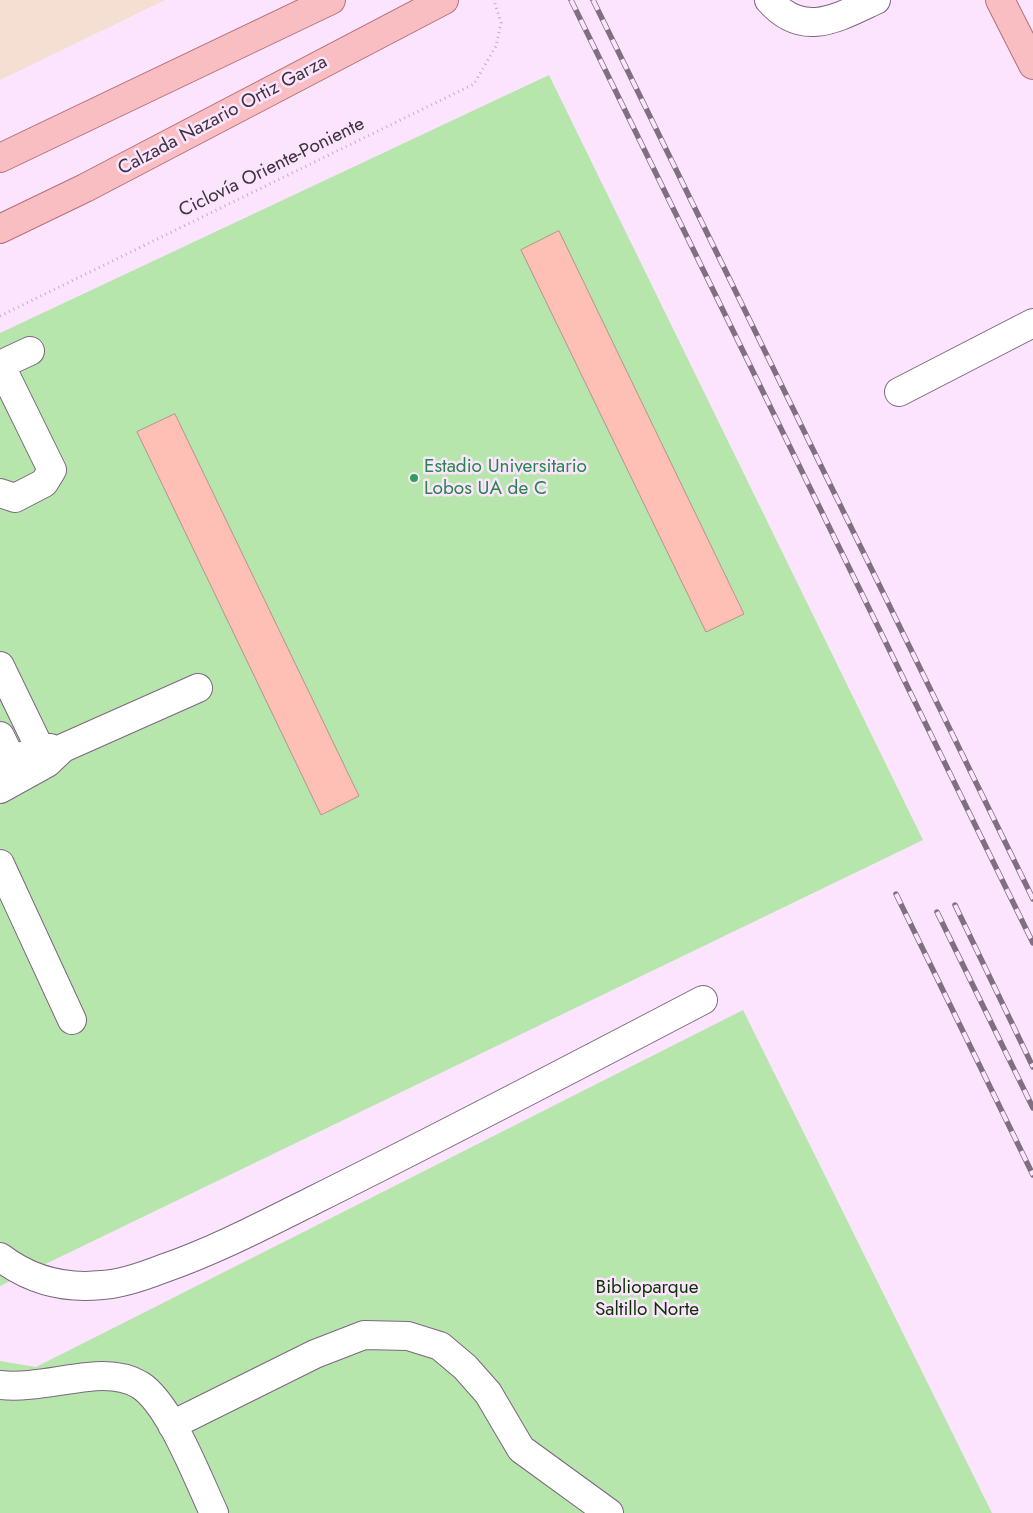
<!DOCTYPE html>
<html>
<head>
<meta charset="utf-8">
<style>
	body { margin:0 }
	canvas { display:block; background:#fce4fe }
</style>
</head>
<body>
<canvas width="1033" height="1513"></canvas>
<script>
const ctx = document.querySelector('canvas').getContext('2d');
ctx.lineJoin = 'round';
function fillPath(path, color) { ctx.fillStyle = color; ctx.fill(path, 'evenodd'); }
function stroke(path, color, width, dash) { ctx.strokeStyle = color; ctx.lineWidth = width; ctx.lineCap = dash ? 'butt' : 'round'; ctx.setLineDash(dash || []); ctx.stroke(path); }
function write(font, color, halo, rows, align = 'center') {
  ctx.font = font + ' Jost,sans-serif'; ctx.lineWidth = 5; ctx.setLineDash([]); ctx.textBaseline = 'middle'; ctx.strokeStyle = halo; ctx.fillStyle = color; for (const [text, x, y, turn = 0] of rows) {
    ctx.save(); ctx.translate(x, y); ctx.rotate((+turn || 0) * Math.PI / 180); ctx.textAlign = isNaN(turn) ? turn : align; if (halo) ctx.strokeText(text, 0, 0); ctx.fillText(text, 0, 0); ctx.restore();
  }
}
fillPath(new Path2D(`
	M0,0H165L0,80Z`), '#f5ded2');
fillPath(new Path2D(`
	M549,75L923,840L0,1286V333Z
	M743,1010L992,1513H0V1361L36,1367Z`), '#b7e6ad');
const building = new Path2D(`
	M559,231L744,614L706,632L521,250Z
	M175,414L359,796L321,815L137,432Z`);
fillPath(building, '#febfb4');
stroke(building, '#b5948e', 1);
const minor = new Path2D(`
	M769,0C803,39 837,18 876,0
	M0,365L30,351
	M899,392L1033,323
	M0,493L15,498L44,483L52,470L0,364
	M0,666L47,763
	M0,736L20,777
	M0,766L41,748H50
	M0,789L47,763L63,748L198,688
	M0,864L72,1020
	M0,1257C30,1280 64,1289 102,1285C122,1284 144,1276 162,1269C214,1251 262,1226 312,1201C443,1136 573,1068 703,1000
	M0,1385C29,1388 58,1380 88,1377C105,1375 125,1376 140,1385C170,1404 198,1479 214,1513
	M172,1425L315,1354L364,1335L408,1336L440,1346L465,1367L488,1393L521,1449L609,1513`);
const major = new Path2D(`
	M1000,0L1033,65
	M0,158L331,0
	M0,229L85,188L444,0`);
stroke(minor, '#7c677e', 30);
stroke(major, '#b57179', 30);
stroke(new Path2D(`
	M0,316L474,84L496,46L501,23L494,0`), '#c1aec3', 3, [1, 4]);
stroke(minor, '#fff', 28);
stroke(major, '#f9bec2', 28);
const rail = new Path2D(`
	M571,0L1033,943
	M593,0L1033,899
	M896,894L1033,1175
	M955,905L1033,1067
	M937,912L1033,1108`);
stroke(rail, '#7f707f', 5.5);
stroke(rail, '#fce4fe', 4, [11]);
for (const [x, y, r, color] of [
	[414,478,5,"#2e9e5b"]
]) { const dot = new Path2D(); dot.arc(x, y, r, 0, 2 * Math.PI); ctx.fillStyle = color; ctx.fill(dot); stroke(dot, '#fce4fe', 2); }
write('19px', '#3d343d', '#fce4fe', [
	["Calzada Nazario Ortiz Garza",223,116,-28],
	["Ciclovía Oriente-Poniente",272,168,-26]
]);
write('19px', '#27864d', '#fce4fe', [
	["Estadio Universitario",424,467],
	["Lobos UA de C",424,489]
], 'left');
write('19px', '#093400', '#fce4fe', [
	["Biblioparque",647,1288],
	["Saltillo Norte",647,1310]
]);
</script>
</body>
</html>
